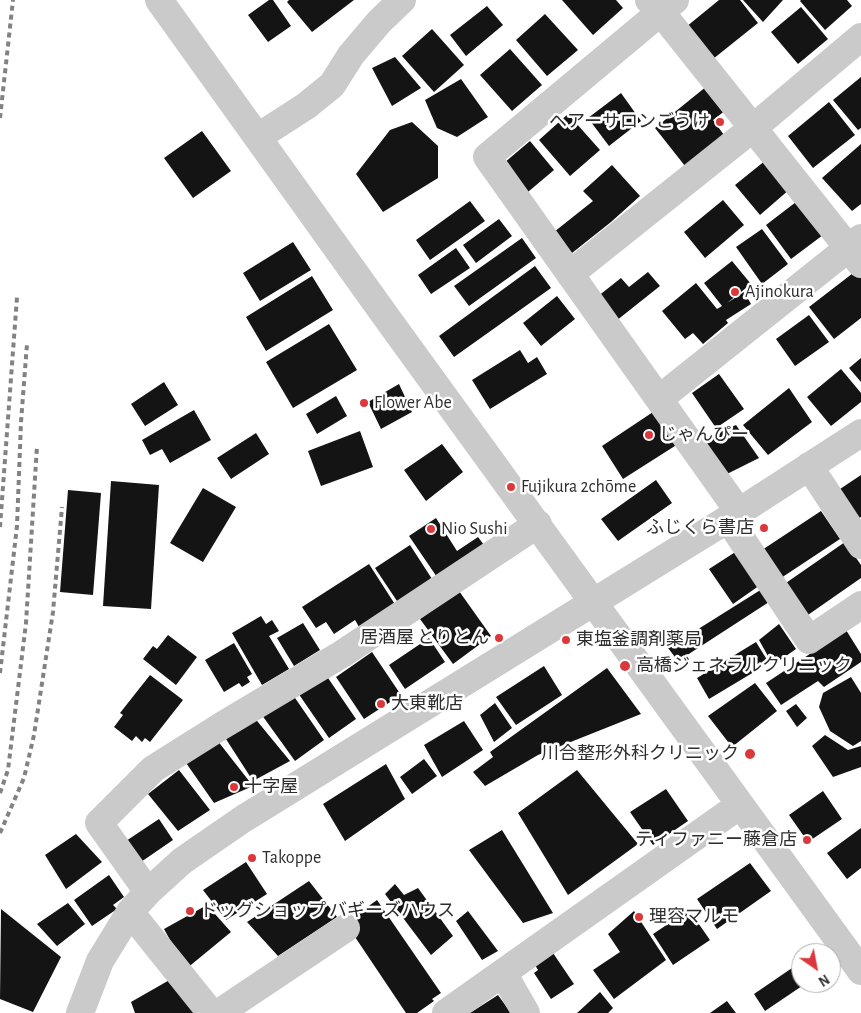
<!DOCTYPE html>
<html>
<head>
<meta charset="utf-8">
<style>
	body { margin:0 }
	#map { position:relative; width:861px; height:1013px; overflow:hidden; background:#fff; font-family:"Alegreya Sans",sans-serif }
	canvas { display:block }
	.north { position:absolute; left:791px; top:943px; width:50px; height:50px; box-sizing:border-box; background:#fff; border:1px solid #ababab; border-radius:50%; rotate:147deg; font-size:14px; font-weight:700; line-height:20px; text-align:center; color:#2d2d2d }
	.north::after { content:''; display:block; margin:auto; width:18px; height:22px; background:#db383c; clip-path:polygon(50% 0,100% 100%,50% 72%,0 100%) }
</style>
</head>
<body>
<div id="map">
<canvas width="861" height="1013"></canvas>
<div class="north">N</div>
</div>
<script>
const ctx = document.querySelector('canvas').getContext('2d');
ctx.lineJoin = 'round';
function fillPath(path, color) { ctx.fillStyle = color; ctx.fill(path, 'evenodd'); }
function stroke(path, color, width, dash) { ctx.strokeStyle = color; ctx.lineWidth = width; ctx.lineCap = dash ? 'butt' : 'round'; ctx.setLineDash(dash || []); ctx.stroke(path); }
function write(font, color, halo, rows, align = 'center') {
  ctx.font = font + ' "Alegreya Sans","Noto Sans JP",sans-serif'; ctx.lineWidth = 5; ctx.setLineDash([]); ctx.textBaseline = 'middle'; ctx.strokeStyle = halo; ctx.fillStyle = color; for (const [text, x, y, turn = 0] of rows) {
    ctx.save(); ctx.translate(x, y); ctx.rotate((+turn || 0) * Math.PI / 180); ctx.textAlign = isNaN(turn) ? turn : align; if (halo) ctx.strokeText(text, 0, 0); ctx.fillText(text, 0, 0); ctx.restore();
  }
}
fillPath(new Path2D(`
	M269,0H273L291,26L268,42L248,15Z
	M289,0H354L312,32L287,2Z
	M562,0H616L623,8L593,35Z
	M719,0H740L758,23L713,59L686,27Z
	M743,0H783L763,22Z
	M801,0H847L852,6L825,30L800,1Z
	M487,6L503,25L466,56L450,35Z
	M801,7L828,39L798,64L771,32Z
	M545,14L578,50L547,76L516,40Z
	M432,29L464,65L434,92L402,56Z
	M510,49L542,85L512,111L480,75Z
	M395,57L421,88L392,106L372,68Z
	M861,77V128L858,130L833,100Z
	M461,79L488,117L457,137L437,128L425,100Z
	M707,86L726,110L713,120L724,135L685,166L655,128Z
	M621,93L641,121L609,146L588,118Z
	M829,102L855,135L813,168L788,136Z
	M568,114L600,150L570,176L539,140Z
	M412,122L438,146V178L383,212L356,174L390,130Z
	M202,131L231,171L193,198L164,158Z
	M530,141L554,170L522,197L504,163Z
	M861,144V204L852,211L822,178Z
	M766,160L790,189L760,215L735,185Z
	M612,165L640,196L611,222L572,253L554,232L593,201L583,191Z
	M723,200L744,225L705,258L684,232Z
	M470,201L485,221L430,260L416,240Z
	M796,202L823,235L791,259L766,225Z
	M499,219L512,236L476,263L463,245Z
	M762,229L788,264L762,284L736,247Z
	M522,238L536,258L469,306L454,286Z
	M293,242L311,270L260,301L243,273Z
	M456,248L470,268L431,294L418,275Z
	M732,261L751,284L727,303L744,292L751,304L726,320L728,323L703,344L693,333L685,339L662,311L696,283L717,309L722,306L704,283Z
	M535,266L551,288L454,357L439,336Z
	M857,270L861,275V318L834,339L809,307Z
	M648,272L660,286L616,321L597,297L621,278L629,287Z
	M312,276L333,310L266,351L246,317Z
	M557,296L575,319L541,346L523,323Z
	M809,315L829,342L795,366L776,339Z
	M329,324L357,370L293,408L266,362Z
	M520,350L528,363L537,357L547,374L490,409L472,380Z
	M861,358V382L849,368Z
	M841,369L861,393V402L831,426L807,397Z
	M719,374L744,409L716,428L692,393Z
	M164,382L178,405L145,426L131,404Z
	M399,384L412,412L381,429L368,402Z
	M789,388L812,422L768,455L743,425Z
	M336,396L347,416L317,434L306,414Z
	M194,410L211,440L170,463L162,449L150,455L142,440Z
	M656,410L678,444L623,479L602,446Z
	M736,425L759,458L723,476L702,439Z
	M360,431L373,467L321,486L308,451Z
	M256,433L269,454L231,479L217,458Z
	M442,444L463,472L426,501L404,470Z
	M861,475V517L857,519L837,491Z
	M656,480L672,503L618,541L601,519Z
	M111,481L159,485L151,609L103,606Z
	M203,488L236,507L203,562L170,543Z
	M68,490L101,493L93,595L60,592Z
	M821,511L840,539L781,578L762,550Z
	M436,518L457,551L478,537L487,549L439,580L409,536Z
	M845,542L861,565V578L805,617L783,585Z
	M410,545L434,582L399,604L375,568Z
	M740,549L763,583L733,604L709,569Z
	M369,564L398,609L362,632L355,620L334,634L326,622L316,628L302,607Z
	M762,589L769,602L678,661L668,648Z
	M459,591L491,636L453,664L420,619Z
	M261,616L266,624L272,620L279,631L269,636L289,669L262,685L232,633Z
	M303,623L320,650L294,666L277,638Z
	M779,624L796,649L773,665L759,640Z
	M846,630L861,654V662L824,687L818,681L781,705L766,683Z
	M168,635L197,657L176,685L143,659L153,646L157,649Z
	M429,638L445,662L405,689L389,665Z
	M756,642L769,663L709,699L697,678Z
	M234,643L252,674L247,677L250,682L242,687L239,683L224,692L205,660Z
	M372,652L401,695L364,719L336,677Z
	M544,666L562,695L516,725L496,697Z
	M607,668L641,714L538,755L485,786L473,772L493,757L490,752Z
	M150,675L183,700L150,742L145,738L142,742L136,736L132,741L114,727L123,715L120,713Z
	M326,675L356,719L329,738L298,693Z
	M851,677L861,693V741L853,746L830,731L819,707L823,693Z
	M755,683L777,711L732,747L708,716Z
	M293,695L324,740L295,761L259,711Z
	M495,703L512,728L494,742L480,715Z
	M796,704L807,718L797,727L786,711Z
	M253,716L290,761L253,781L224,736Z
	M464,721L483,750L442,777L424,745Z
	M825,735L848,750L861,746V767L833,777L812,746Z
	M217,740L253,786L214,803L184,760Z
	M424,759L437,776L412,794L400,777Z
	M386,764L405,799L345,841L323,804Z
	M179,770L210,810L178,831L148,794Z
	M577,770L638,844L568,895L518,813Z
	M666,789L688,821L653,845L630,812Z
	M823,791L842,819L808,842L789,815Z
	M159,819L173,840L138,864L123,843Z
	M861,828V868L847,879L827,853Z
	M502,830L553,913L523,923L469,850Z
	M76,834L102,862L66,889L45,855Z
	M246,862L267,894L226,920L203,890Z
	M750,863L771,891L717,929L697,899Z
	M109,875L124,897L113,905L117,909L92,926L74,900Z
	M309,881L337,917L278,956L247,922Z
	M395,884L404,895L418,888L453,936L431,955L385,894Z
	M377,900L441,993L432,999L434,1001L417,1013H406L353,934L360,929L352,918Z
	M68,903L85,924L57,946L37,924Z
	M207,905L231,932L186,969L164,929Z
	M1,909L61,957L33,1012L0,999Z
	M689,910L710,940L673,965L653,934Z
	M468,911L498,951L482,960L456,921Z
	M634,911L666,960L614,999L593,970L620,952L608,934Z
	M553,953L574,984L551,999L534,973L538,970L535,965Z
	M792,968L802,986L765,1011L754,994Z
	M173,978L200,1013H135L131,1002Z
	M600,992L613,1008L608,1013H577Z
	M498,995L511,1013H470Z
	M727,1001L736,1013H710Z`), '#141414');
stroke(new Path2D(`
	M159,0L392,325L861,971
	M649,0L660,11L861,264
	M675,0L487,157L739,512
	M258,137L306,106L332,85L351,55L379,22L402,0
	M570,274L753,128L861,37
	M659,399L861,238
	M809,466L861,545
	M728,519L809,640L861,605
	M148,892L99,823L153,769L223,725L342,654L538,524
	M130,912L211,1013
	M503,973L526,1013
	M80,1013L100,961L130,912L148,892L182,861L243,819L728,519L861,433
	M219,1013L346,928
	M446,1013L740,805`), '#cacaca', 28);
stroke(new Path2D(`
	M0,118L13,0
	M0,527L17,297
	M0,673L17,526L21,422L27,344
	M0,793L8,770L26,623L37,446
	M0,833L24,778L34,735L53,612L62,507`), '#828282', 4, [5, 4]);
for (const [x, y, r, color] of [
	[720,122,5,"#db383c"],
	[735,292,5,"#db383c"],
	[364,403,5,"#db383c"],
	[649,435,5,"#db383c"],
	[511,487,5,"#db383c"],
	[764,528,5,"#db383c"],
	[431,529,5,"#db383c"],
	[499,638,5,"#db383c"],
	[566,640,5,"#db383c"],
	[625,666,6,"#db383c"],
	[381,704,5,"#db383c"],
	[750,754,6,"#db383c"],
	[234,787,5,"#db383c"],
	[807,840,5,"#db383c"],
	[252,858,5,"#db383c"],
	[190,911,5,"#db383c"],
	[639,917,5,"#db383c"]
]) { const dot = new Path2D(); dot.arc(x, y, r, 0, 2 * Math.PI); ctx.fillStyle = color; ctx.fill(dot); stroke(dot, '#fff', 2); }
write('18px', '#2d2d2d', '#fff', [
	["ヘアーサロンごうけ",710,122,"right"],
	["Ajinokura",745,292],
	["Flower Abe",374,403],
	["じゃんぴー",659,435],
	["Fujikura 2chōme",521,487],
	["ふじくら書店",754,528,"right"],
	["Nio Sushi",441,529],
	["居酒屋 とりとん",489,638,"right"],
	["東塩釜調剤薬局",576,640],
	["高橋ジェネラルクリニック",636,666],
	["大東靴店",391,704],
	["川合整形外科クリニック",739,754,"right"],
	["十字屋",244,787],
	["ティファニー藤倉店",797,840,"right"],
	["Takoppe",262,858],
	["ドッグショップ バギーズハウス",200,911],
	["理容マルモ",649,917]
], 'left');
</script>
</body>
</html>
